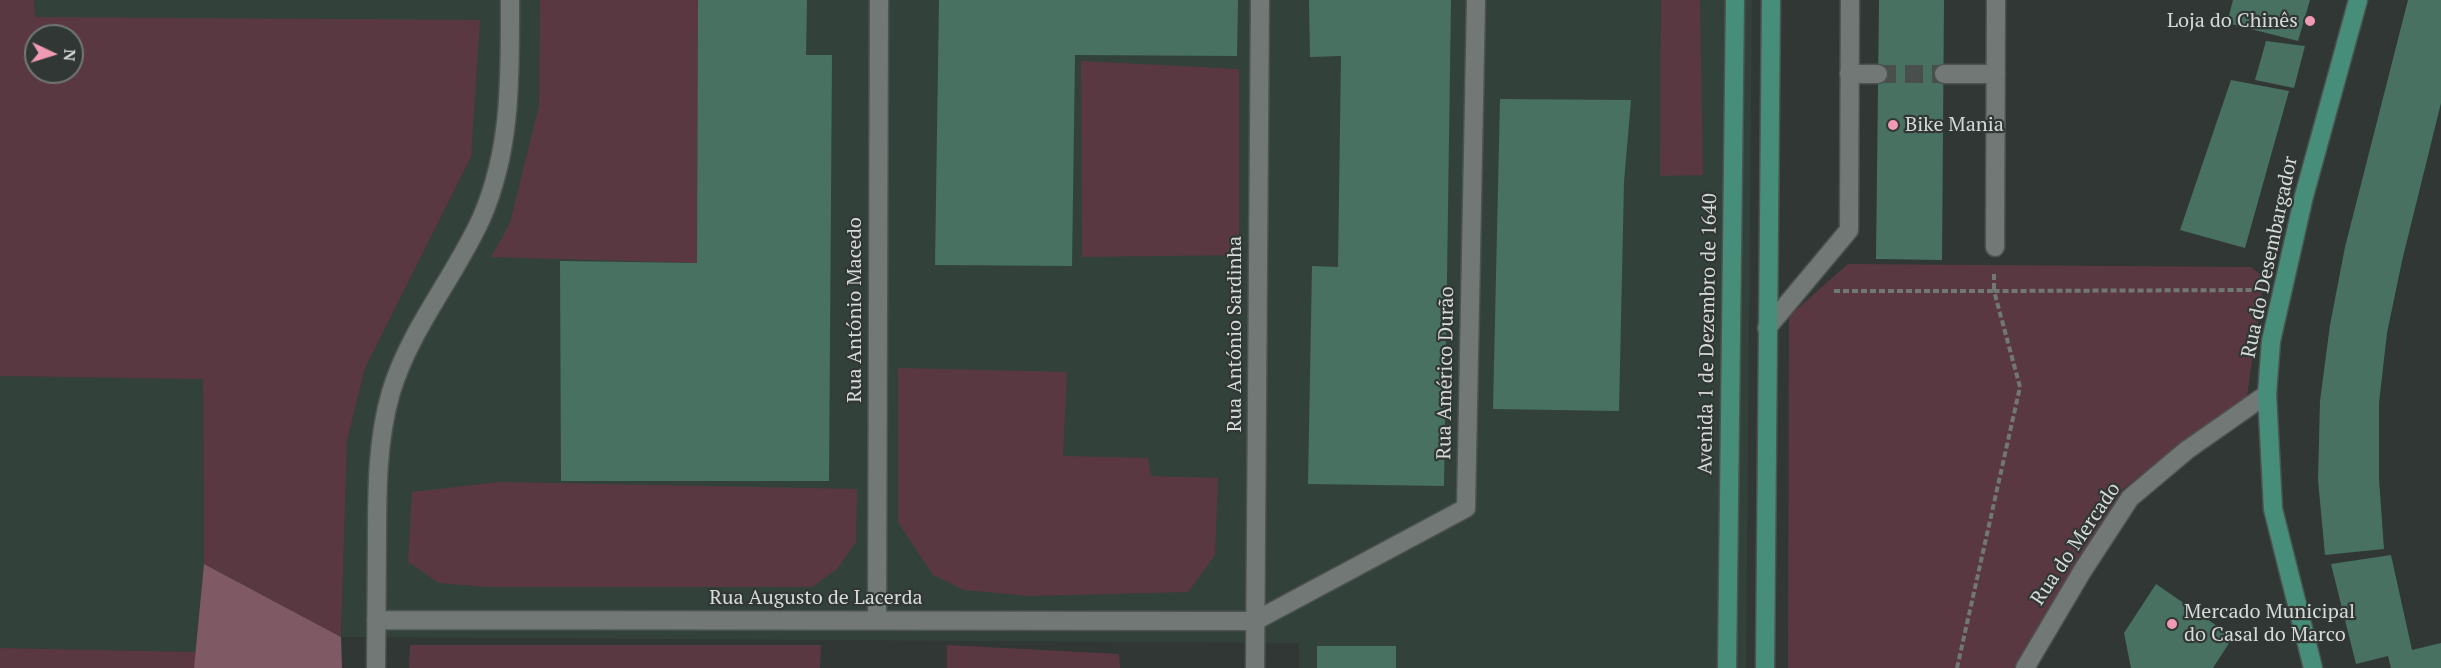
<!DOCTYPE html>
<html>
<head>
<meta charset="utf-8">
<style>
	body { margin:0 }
	#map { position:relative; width:2441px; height:668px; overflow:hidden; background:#303734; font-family:"PT Serif",serif }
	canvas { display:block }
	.north { position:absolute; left:24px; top:24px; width:60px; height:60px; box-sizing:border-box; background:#303734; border:2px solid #727876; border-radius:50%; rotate:94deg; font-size:16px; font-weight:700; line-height:24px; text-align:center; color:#d6dad8 }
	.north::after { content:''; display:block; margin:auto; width:21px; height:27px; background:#f19ab4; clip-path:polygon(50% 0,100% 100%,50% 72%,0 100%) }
</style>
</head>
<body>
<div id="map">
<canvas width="2441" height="668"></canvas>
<div class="north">N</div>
</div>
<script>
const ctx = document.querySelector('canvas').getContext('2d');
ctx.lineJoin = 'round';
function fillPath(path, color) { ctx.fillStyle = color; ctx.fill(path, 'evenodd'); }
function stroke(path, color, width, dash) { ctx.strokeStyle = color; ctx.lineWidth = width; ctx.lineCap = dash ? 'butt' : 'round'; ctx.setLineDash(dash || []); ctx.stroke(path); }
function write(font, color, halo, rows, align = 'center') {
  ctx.font = font + ' "PT Serif",serif'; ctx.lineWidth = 4.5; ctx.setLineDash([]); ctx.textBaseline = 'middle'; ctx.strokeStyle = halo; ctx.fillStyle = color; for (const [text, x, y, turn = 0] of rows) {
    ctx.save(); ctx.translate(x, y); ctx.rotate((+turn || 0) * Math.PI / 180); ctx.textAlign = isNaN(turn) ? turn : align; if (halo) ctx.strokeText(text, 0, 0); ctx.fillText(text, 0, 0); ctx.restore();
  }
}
fillPath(new Path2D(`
	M34,0H1752L1746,668H1299V643L341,637L347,441L365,368L471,157L35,17Z
	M0,376L203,378L204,564L197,652L0,648Z`), '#33413b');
fillPath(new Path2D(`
	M0,0H34L35,17L480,20L471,157L365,368L347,441L341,637L204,564L203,379L0,376ZM36,36H72V72H36Z
	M540,0H698L697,263L491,257L510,223L539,106Z
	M1661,0H1700L1703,175L1660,176Z
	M1081,61L1239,69V255L1082,257Z
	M1848,264L2251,267L2264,278L2247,396L2123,489L2018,668H1788L1789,316Z
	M898,368L1067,372L1063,456L1148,458L1151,476L1218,478L1215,555L1188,592L1031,596L964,590L933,575L898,522Z
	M499,482L857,489L856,542L837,569L812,587H487L439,583L408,562L412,492Z
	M410,645H821L820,668H409Z
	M947,645L1119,654L1120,668H947Z
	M0,648L197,652L194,668H0Z`), '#5a3842');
fillPath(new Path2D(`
	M204,564L341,637L342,668H194Z`), '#7f5964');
fillPath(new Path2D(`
	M698,0H807L806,55H832L829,481H561L560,261L697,263Z
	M939,0H1238L1237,56L1075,55L1072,266L935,265Z
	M1309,0H1451L1444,486L1308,484L1312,266L1338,267L1341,56L1310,57Z
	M1879,0H1944L1942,260L1876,259Z
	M2233,0H2310L2298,41L2227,23Z
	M2408,0H2441V103L2402,261L2387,333L2379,403V479L2384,549L2325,555L2318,480L2320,401L2330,325L2345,247Z
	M2266,41L2305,46L2294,88L2255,80Z
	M2231,80L2289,91L2245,248L2180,230Z
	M1500,99L1631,100L1624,182L1619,411L1493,409Z
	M2391,555L2412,650L2441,643V668H2391L2388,656L2356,664L2331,564Z
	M2156,584L2233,637L2213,668H2131L2124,633Z
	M1317,646H1396V668H1317Z`), '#487162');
stroke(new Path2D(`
	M1878,74H1944`), '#494f4d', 18, [18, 9]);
const minor = new Path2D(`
	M1849,74H1878
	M1944,74H1996
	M1995,247L1996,0
	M1767,328L1849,230L1850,0
	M376,620L1255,621L1466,508L1476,0
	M877,620L879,0
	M376,668C376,626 377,583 377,541C377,491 377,440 391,392C410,329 454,278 481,219C512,149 510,75 510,0
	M1255,668L1260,0
	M2025,668L2083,570L2130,498L2187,450L2267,394`);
const major = new Path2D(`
	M1727,668L1735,0
	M1765,668L1771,0
	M2313,668L2273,509L2267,394L2271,341L2304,196L2358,0`);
stroke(minor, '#4d5350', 21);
stroke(major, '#4d5350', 21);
stroke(new Path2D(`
	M1834,291H1994V272
	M1957,668L2020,387L1994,291L2255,290`), '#717775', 4, [6, 3]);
stroke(minor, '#717875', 18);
stroke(major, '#468e79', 18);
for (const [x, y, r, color] of [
	[2310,21,6,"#f19ab4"],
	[1893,125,6,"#f19ab4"],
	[2172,624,6,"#f19ab4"]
]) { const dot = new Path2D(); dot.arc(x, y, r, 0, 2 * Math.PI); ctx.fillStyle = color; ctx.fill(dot); stroke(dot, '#303734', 2); }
write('20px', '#d6dad8', '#303734', [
	["Loja do Chinês",2298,21,"right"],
	["Bike Mania",1905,125],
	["Mercado Municipal",2184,612],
	["do Casal do Marco",2184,635]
], 'left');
write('20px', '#d6dad8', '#303734', [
	["Rua do Desembargador",2270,257,-78],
	["Rua António Macedo",855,310,-90],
	["Rua António Sardinha",1235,334,-90],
	["Avenida 1 de Dezembro de 1640",1708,334,-89],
	["Rua Américo Durão",1446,373,-89],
	["Rua do Mercado",2076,544,-56],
	["Rua Augusto de Lacerda",816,598]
]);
</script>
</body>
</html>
